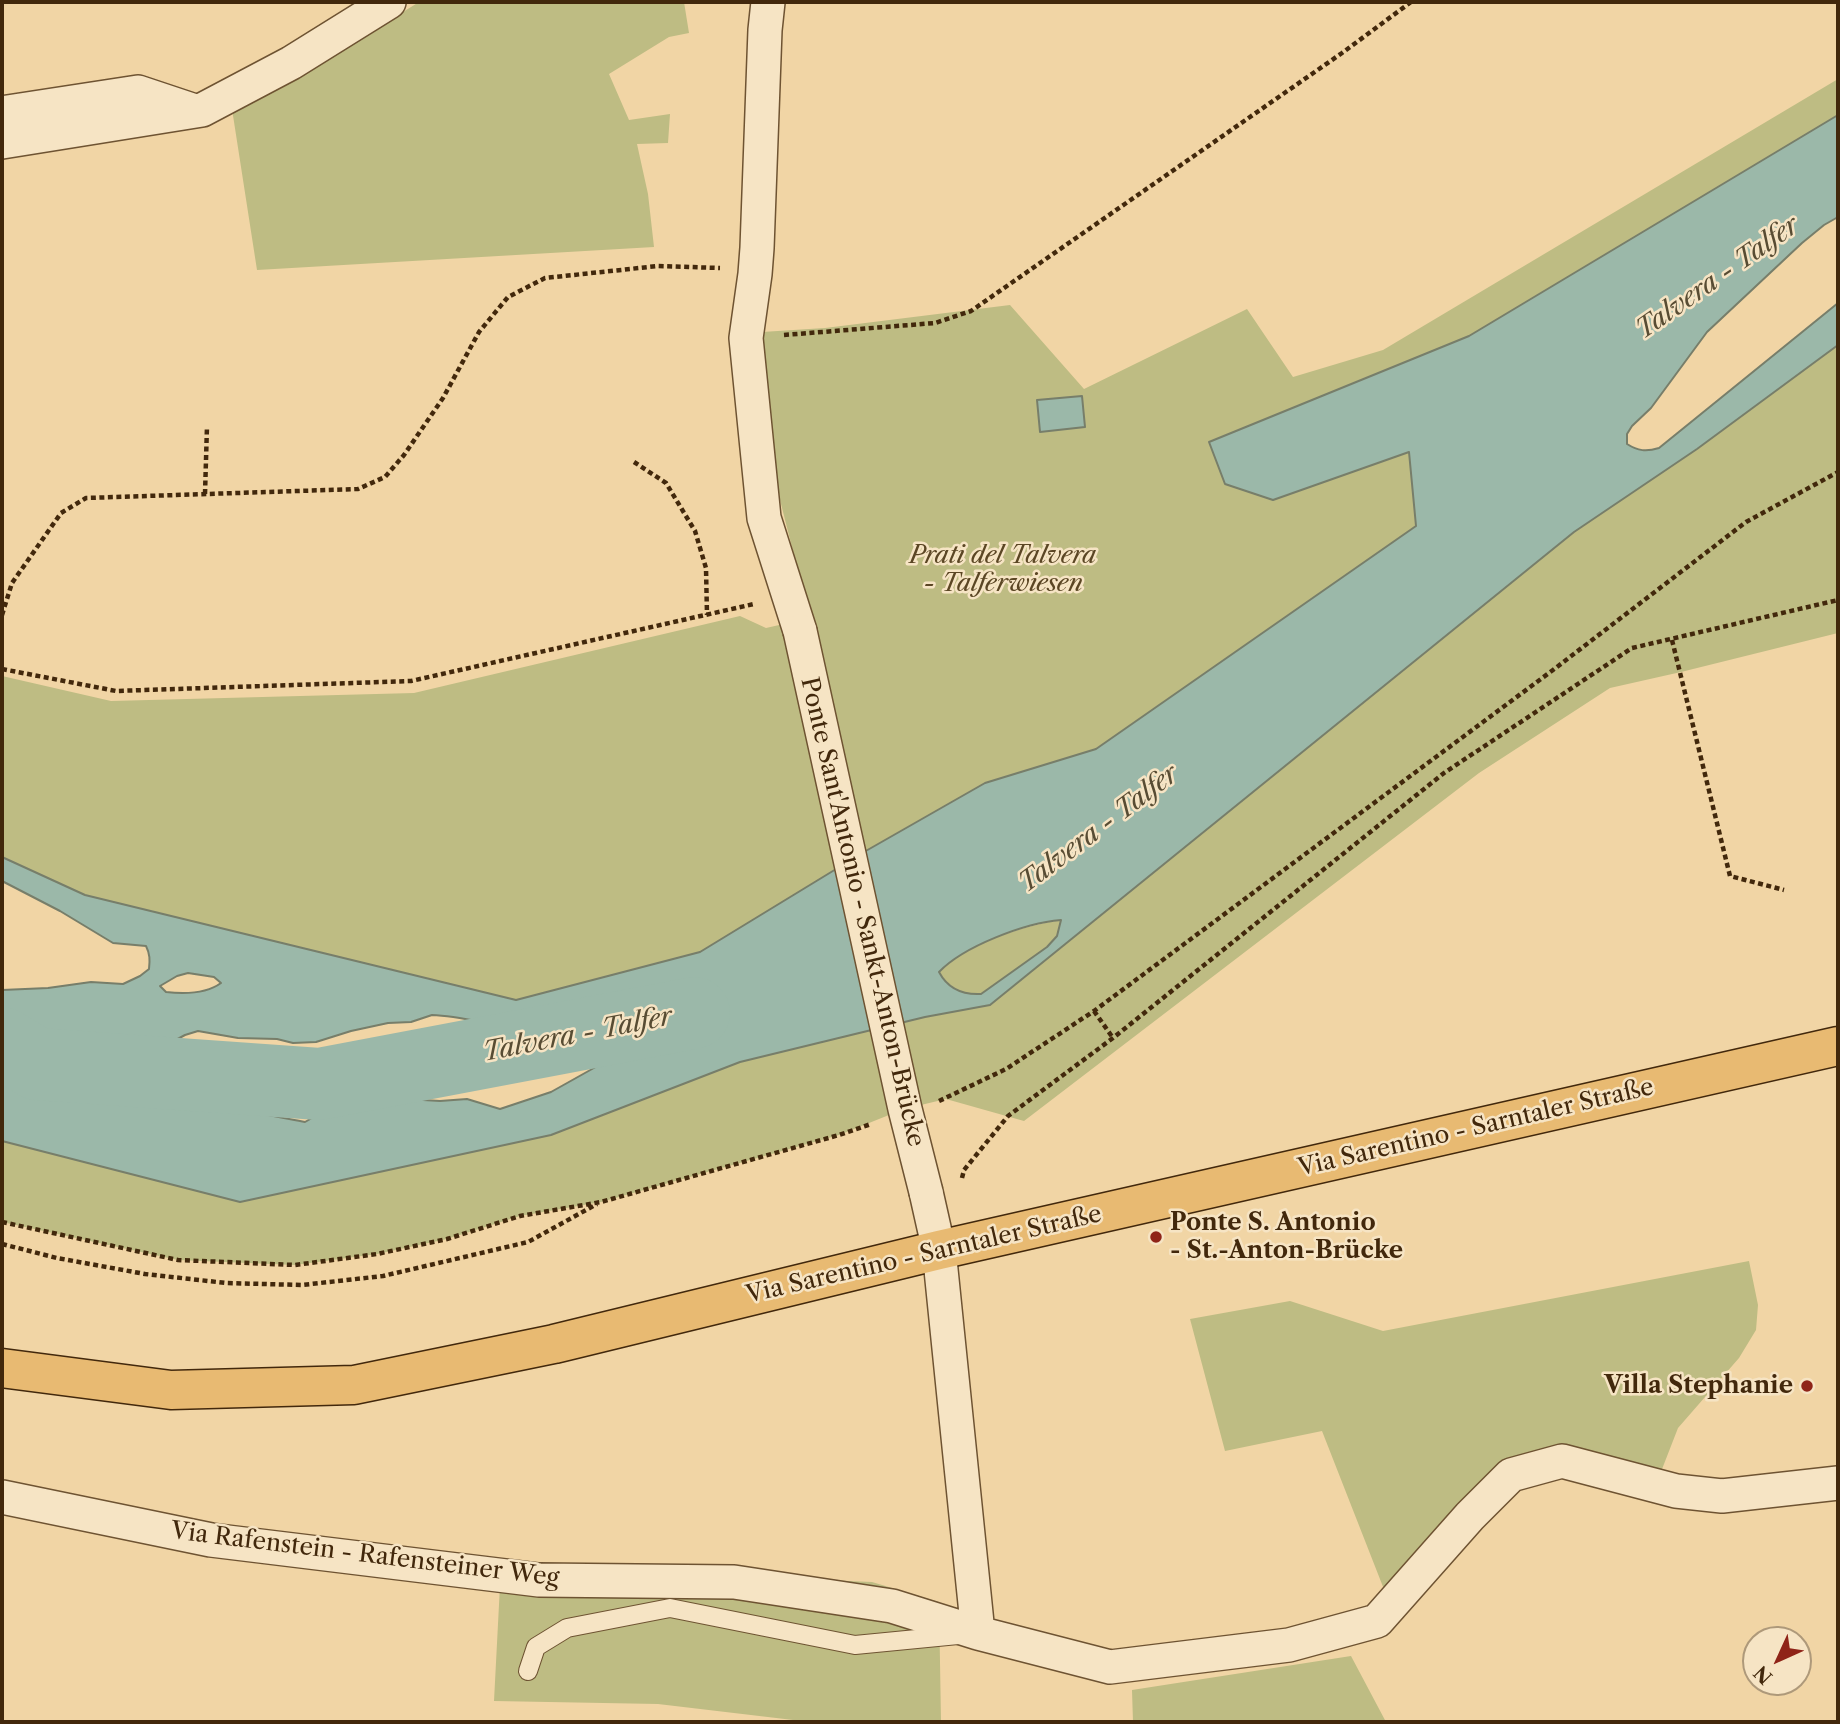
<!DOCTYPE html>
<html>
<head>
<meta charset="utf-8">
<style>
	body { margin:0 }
	#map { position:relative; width:1840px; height:1724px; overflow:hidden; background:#f1d5a5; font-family:"Libre Caslon Text",serif }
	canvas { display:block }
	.frame { position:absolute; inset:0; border:4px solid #42280c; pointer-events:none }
	.north { position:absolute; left:1742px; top:1626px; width:70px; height:70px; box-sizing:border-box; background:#f6e4c4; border:2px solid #ae997a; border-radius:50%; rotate:225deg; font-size:19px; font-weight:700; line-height:28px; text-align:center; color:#42280c }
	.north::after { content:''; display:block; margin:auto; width:24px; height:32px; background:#8f2418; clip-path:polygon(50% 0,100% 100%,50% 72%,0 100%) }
</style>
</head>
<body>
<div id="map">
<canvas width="1840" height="1724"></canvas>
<div class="frame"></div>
<div class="north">N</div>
</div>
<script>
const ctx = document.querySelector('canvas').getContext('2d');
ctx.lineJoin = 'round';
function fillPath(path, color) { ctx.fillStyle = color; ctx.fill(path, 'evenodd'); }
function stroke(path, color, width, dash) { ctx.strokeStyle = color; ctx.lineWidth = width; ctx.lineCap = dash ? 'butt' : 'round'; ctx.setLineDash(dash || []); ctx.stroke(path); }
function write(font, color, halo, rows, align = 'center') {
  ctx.font = font + ' "Libre Caslon Text",serif'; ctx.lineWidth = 5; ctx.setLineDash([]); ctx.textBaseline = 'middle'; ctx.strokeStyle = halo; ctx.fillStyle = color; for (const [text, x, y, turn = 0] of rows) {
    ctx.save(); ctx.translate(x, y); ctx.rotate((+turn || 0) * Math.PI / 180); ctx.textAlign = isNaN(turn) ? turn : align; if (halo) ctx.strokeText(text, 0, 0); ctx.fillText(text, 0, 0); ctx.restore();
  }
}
fillPath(new Path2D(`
	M419,2H684L689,33L669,37L609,74L629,120L670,114L668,143L637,144L648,194L654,247L257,270L232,109L280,89Z
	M1838,79V115L1469,336L1209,442L1273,500L1410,452L1416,526L1096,749L985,783L864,852L700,952L517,1000L85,895L2,857V676L111,701L414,693L740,616L766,628L810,618L780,500L767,415L762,332L825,328L1010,305L1084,389L1247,309L1293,377L1383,350Z
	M1838,345V633L1681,672L1610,688L1479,773L1024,1121L946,1099L904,1109L839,1135L601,1202L520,1216L447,1239L377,1254L295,1265L178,1260L2,1222V1140L551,1135L740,1062L925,1017L990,1005L1574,532L1697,449Z
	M1061,920L1057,936L1047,947L981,994C962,995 948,989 939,972C967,944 1022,926 1061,920Z
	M1749,1261L1758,1305L1756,1330L1739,1358L1678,1428L1657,1482L1511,1475L1387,1597L1322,1431L1225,1451L1190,1319L1290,1301L1383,1331Z
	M501,1566L872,1582L939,1602L941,1722H810L658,1704L494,1701Z
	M1351,1656L1386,1722H1133L1132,1690Z`), '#bebc83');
const water = new Path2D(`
	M1838,115V217L1824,225L1802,243L1707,332L1651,408L1632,426L1627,434V444C1638,451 1646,452 1659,448L1838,303V345L1697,449L1574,532L990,1005L925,1017L740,1062L551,1135L240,1202L2,1141V990L48,988L91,982L123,984L140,976L149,969C150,960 150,954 146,946L113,943L60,911L2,881V857L85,895L516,1000L700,952L864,852L985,783L1096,749L1416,526L1409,452L1273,500L1225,484L1209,442L1469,336ZM1061,920L1057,936L1047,947L981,994C962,995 948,989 939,972C964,946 1025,923 1061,920ZM188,973L214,977L221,983C206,994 184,994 166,992L160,986L177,976ZM432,1015C457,1016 479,1022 503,1026C544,1031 584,1032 625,1030L631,1036V1041L624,1049L601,1064L551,1092L500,1109L467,1099L440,1101L373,1097L324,1111L305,1122C275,1116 206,1107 186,1084C179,1074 174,1060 169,1049L172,1042L185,1035L198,1031L238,1038L277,1039L293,1043L316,1042L351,1031L388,1023L411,1022Z
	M1082,396L1085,427L1040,432L1037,400Z`);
fillPath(water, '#9bb8a9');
stroke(water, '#777e6a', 2);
stroke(new Path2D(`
	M2,1043L37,1064L319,1084L694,1013`), '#9bb8a9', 72);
const lane = new Path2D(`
	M528,1671L536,1647L567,1628L670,1608L855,1645L958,1635`);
const street = new Path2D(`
	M768,2L765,30L757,248L755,274L746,338L764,518L800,631
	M2,113L138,92L192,110
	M2,142L202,110L291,63L389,2
	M926,1192L939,1250L978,1633L1110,1667L1289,1645L1377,1621L1470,1516L1511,1475L1562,1461L1676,1491L1722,1496L1838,1483
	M2,1497L211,1540L539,1580L734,1582L892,1606L978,1633`);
const primary = new Path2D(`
	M2,1368L171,1390L354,1385L554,1344L939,1250L1838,1046`);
stroke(lane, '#6e5332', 20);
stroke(street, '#6e5332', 36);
stroke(primary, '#42280c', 41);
stroke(new Path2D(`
	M784,335L935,323L971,311L1342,53L1411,2
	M634,462L666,483L695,531L706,568L707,615
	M205,494L207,426
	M2,615L12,583L61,513L86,498L358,489L385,477L404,455L443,398L479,332L508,297L545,278L658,266L720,268
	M1672,640L1730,876L1784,890
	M2,669L116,691L411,681L754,604
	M1094,1011L1113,1038
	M939,1101L1006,1069L1094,1011L1553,670L1746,522L1838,472
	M962,1178L964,1170L1008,1116L1113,1038L1444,773L1632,648L1838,600
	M2,1222L178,1260L295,1265L377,1254L447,1239L520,1216L601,1202L839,1135L871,1124
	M2,1244L57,1258L145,1274L226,1283L302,1285L383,1276L528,1242L597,1204`), '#42280c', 4.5, [5, 3.5]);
stroke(lane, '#f6e4c4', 18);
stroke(street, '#f6e4c4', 33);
stroke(primary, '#e8ba72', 38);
const streetBridge = new Path2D(`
	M800,631L905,1109L926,1192`);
stroke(streetBridge, '#6e5332', 36, []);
stroke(streetBridge, '#f6e4c4', 33);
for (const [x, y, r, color] of [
	[1156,1237,7,"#8f2418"],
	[1807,1386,7,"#8f2418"]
]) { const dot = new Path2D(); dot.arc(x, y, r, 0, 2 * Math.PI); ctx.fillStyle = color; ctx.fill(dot); stroke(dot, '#f6e4c4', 2.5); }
write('italic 24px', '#5b4624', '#f6e4c4', [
	["Prati del Talvera",1003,556],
	["- Talferwiesen",1003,584]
]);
write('24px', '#42280c', '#f6e4c4', [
	["Ponte Sant'Antonio - Sankt-Anton-Brücke",862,912,77],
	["Via Sarentino - Sarntaler Straße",1476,1128,-13],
	["Via Sarentino - Sarntaler Straße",924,1255,-13],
	["Via Rafenstein - Rafensteiner Weg",365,1555,7]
]);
write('bold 24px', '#42280c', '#f6e4c4', [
	["Ponte S. Antonio",1170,1223],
	["- St.-Anton-Brücke",1170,1251],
	["Villa Stephanie",1793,1386,"right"]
], 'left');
write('italic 26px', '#584c33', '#f6e4c4', [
	["Talvera - Talfer",1718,278,-35],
	["Talvera - Talfer",1099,829,-37],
	["Talvera - Talfer",578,1035,-11]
]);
</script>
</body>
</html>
